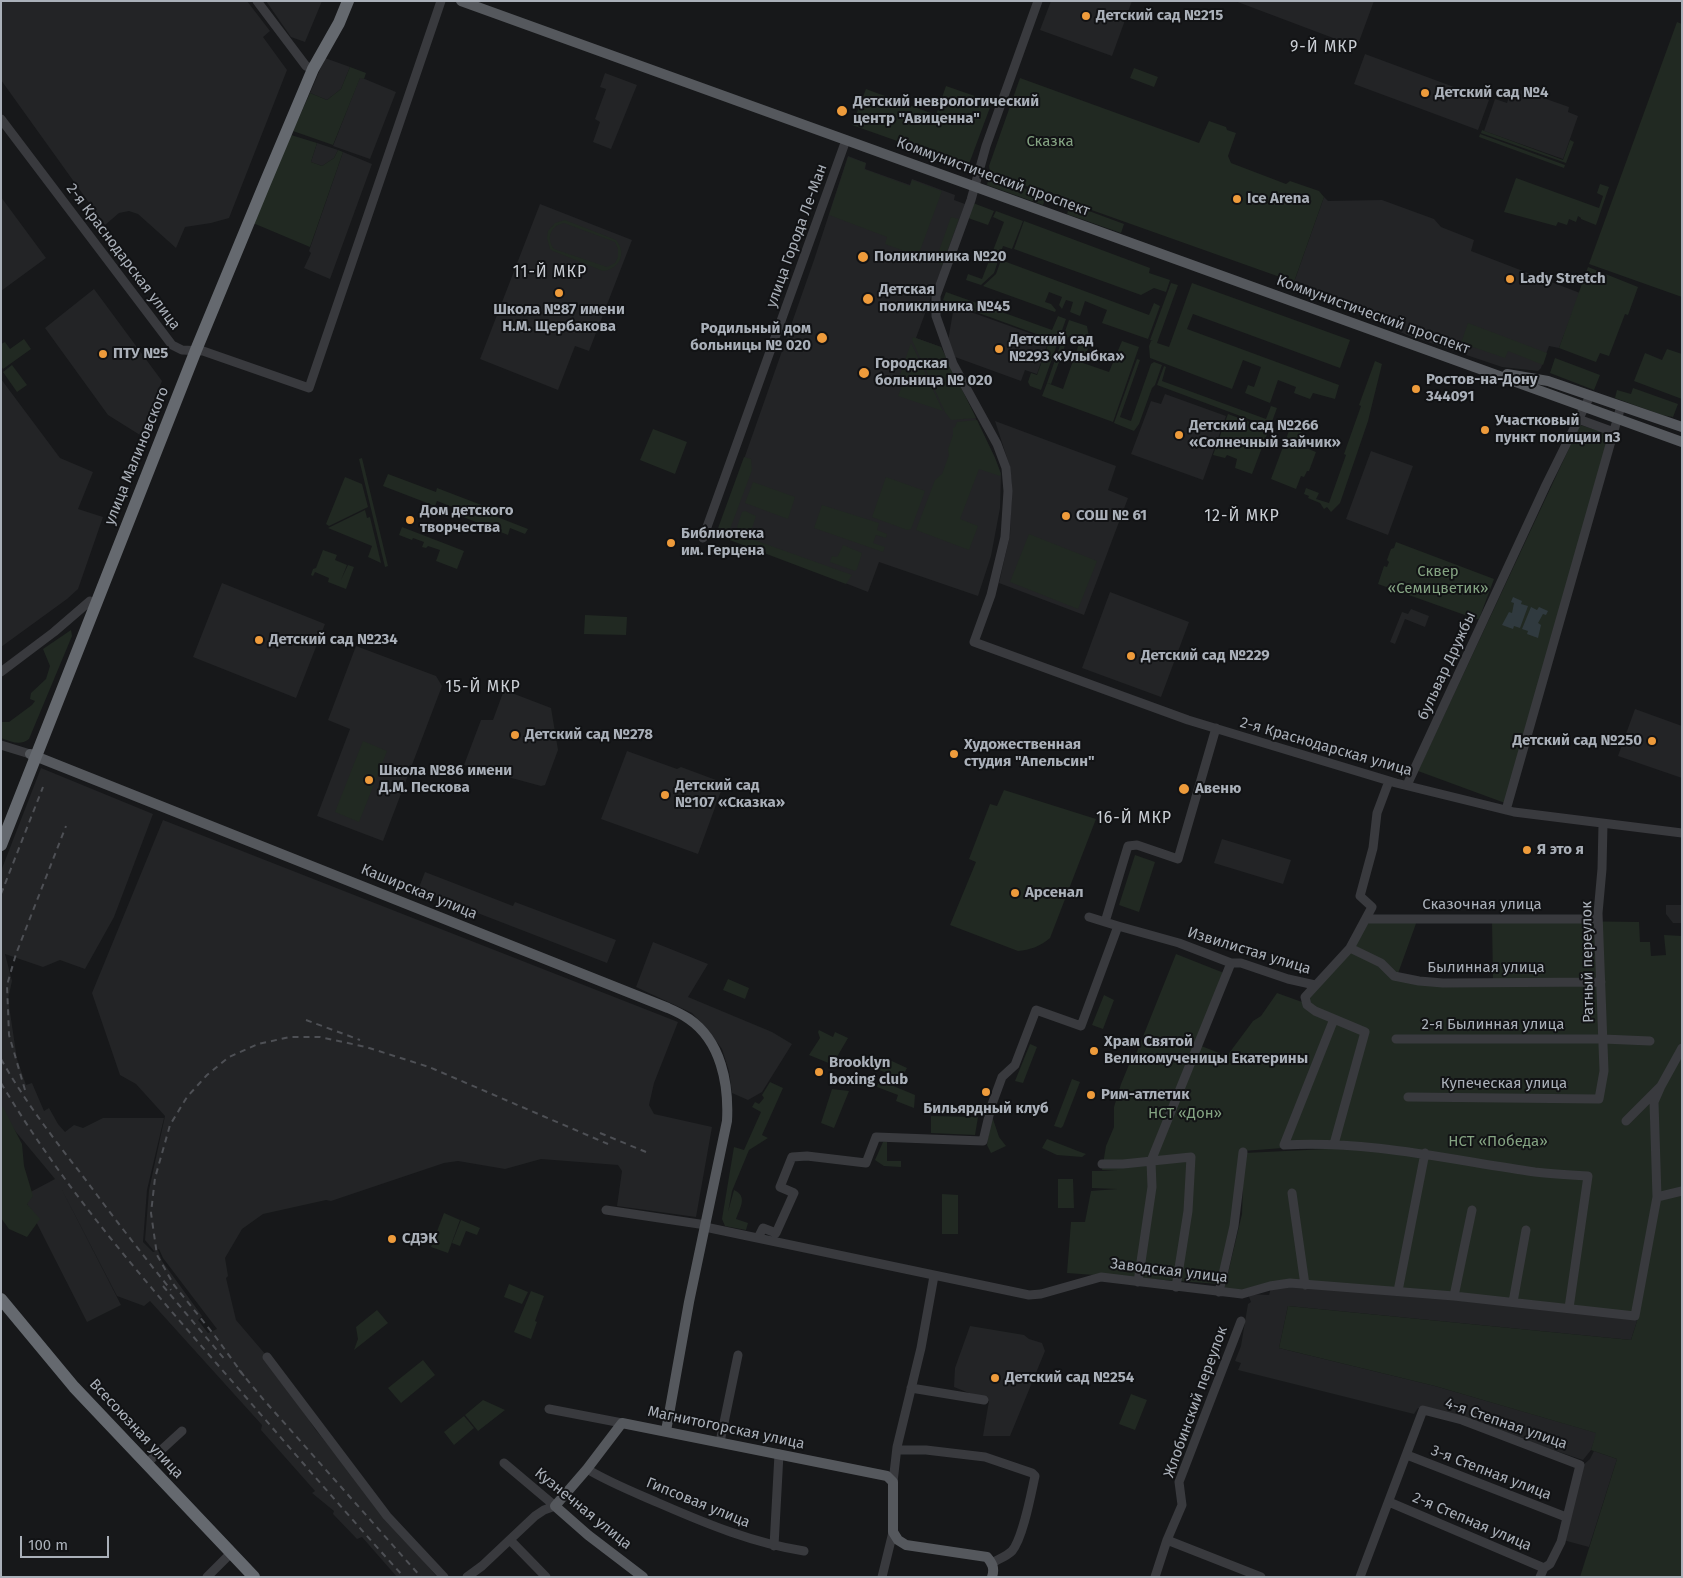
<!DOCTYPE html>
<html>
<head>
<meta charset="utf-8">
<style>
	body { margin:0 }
	#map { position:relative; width:1683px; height:1578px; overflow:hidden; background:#17181a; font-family:"Fira Sans",sans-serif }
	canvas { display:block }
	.frame { position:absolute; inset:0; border:2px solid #aab0b9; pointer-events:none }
	.scale { position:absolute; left:20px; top:1536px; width:89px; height:22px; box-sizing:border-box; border:2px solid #aab0b9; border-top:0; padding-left:6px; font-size:15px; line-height:18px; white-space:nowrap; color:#aab0b9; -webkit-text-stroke:4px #121315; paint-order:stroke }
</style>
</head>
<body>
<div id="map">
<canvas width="1683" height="1578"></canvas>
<div class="frame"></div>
<div class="scale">100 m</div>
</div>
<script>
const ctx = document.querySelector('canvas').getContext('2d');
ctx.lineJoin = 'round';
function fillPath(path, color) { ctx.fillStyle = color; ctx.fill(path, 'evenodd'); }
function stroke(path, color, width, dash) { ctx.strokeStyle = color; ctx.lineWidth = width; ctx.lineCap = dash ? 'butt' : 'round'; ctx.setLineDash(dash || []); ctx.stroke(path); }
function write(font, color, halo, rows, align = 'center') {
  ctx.font = font + ' "Fira Sans",sans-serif'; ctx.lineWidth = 4; ctx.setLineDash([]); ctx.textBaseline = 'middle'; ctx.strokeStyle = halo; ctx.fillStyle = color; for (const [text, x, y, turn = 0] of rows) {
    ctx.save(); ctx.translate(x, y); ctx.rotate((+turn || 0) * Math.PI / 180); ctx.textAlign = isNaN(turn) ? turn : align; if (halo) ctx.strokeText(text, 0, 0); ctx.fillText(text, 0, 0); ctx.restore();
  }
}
fillPath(new Path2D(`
	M1,1H247L270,31L263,37L287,70L229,218L211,223L185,227L176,248L138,214L129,211L119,213L105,225L1,80Z
	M266,1H322L305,42L291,37Z
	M1051,1H1132L1112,56L1040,30Z
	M1235,1H1374L1357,47Z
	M1365,54L1489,100L1478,130L1354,84Z
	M325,58L350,67L341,89L327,100L310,93Z
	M605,73L637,85L611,149L593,142L600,122L595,119L606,89L600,87Z
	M360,77L396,92L370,159L333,146Z
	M1512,87L1569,107L1568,112L1578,116L1563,159L1484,131L1495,99L1507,103Z
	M317,143L338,150L334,158L322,166L311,162Z
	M343,152L372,164L330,279L304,268L311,253L309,251Z
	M848,156L866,163L865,169L910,185L912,179L955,195L954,200L965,204L916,338L941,347L995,458L1001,474L1000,508L991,556L978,596L879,562L868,592L718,533L814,260Z
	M1,197L46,258L1,291Z
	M1324,197L1328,201L1382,200L1434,219L1441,227L1474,240L1471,251L1580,293L1559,348L1549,346L1541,368L1538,371L1502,367L1407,335L1293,285Z
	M540,204L632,240L589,351L575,346L558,390L480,359Z
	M94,289L162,381L140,435L108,415L45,328Z
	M954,306L1049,340L1037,374L1025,370L1021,381L955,357L948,341Z
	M1,379L60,458L93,472L78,509L103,517L78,589L67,599L1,647Z
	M1165,394L1226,416L1203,480L1131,454L1151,401L1161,404Z
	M995,421L1116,466L1108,490L1128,498L1084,615L999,583L1010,535L1012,485L1010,467Z
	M1371,451L1413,466L1388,535L1346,519Z
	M222,583L325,624L296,698L193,657Z
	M1110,592L1189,622L1161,697L1082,668Z
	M1411,609L1429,616L1425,627L1405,619L1395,644L1390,642L1402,612L1408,614Z
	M356,646L436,676L442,686L383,841L317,816L350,729L328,720Z
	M504,690L551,708L558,750L545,785L541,786L464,765L481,720H493Z
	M1635,709L1682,726V778L1618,756Z
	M627,751L677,769L681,767L724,783L698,854L601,819Z
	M41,768L153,814L114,917L85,969L60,960L43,967L5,954L12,981L8,999L17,1059L26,1085L32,1083L44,1111L49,1108L58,1124L65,1132L74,1125L83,1128L103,1118H164L147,1190L143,1242L153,1252L158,1250L162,1261L202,1316L198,1320L208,1333L217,1329L163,1258L159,1249L154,1251L145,1240L149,1190L165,1116L136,1084L120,1075L92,993L163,820L678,1022L654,1083L649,1105L654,1114L712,1127L696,1217L617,1206L622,1171L618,1165L541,1159L505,1169L458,1161L444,1163L331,1201L326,1200L263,1214L242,1229L225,1258L228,1276L226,1278L236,1320L266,1355L315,1429L437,1577H397L362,1537L357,1539L333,1514L334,1511L312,1493L315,1491L261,1430L262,1425L150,1301L144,1306L117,1296L60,1186L121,1305L87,1322L23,1196L55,1179L1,1114V871Z
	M1222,839L1291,860L1283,884L1214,863Z
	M425,872L513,906L515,902L616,940L607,963L418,890Z
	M1666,905H1682V923H1673L1666,914Z
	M653,942L708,964L688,997L772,1032L792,1044L762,1092L748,1100L732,1093L729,1071L722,1049L708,1030L692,1013L636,987Z
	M1294,1286L1396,1294L1632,1318L1637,1321L1631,1340L1288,1306L1279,1348L1435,1386L1597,1433L1591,1450L1583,1460L1432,1409L1418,1408L1414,1414L1238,1370L1241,1363L1235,1361L1241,1346L1248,1304L1251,1302L1248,1294L1269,1295L1271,1288Z
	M970,1326L1024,1335L1029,1339L1042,1343L1045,1351L1010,1436H983L989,1401L954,1387L955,1368Z
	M1594,1451L1617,1459L1589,1547L1563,1540L1582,1466L1590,1459Z`), '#232426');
fillPath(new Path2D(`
	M1677,22L1682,24V297L1589,264Z
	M350,67L366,73L364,79L360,78L333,145L293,131L310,93L327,100L341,89Z
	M1134,68L1158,77L1154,87L1130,78Z
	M1020,78L1199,143L1209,121L1226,127L1227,130L1236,133L1228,156L1231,163L1286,184L1290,181L1319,191L1324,197L1294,282L1069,202C1065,196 1055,192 1048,194L990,173L989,166Z
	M946,86L992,102L969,164L966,163L965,165L852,125L866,89L936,115Z
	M1482,130L1563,160L1570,140L1574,142L1566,163L1481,133Z
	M1480,134L1565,165L1564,168L1479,137Z
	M291,135L317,143L311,162L322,166L334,158L338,150L343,152L310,247L253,223Z
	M848,157L866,163L864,169L910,186L912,180L942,191L918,256L885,244L887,237L829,215Z
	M989,176L1046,196L1043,205L987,185Z
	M1516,178L1599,208L1603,196L1597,193L1600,184L1609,187L1596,225L1581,219V218L1578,216L1576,222L1569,219L1567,225L1558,222L1556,226L1504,212Z
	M973,203L994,211L988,225L968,218Z
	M1070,204L1124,224L1121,233L1067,214Z
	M996,211L1023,221L1012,249L1003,246L994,273L981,285L966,280L968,274L982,279L1004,222L993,217Z
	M951,217L959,219L942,265L935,262Z
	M565,220L616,240C627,253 620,269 603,271L553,251L550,249L547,238L548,231L555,223ZM564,223L615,242L618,249V257L615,263L607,267L554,249C546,238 550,226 564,223Z
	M1024,221L1150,268L1149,273L1170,280L1166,292L1154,288L1141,295L1014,249Z
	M1001,260L1149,315L1154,303L1160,306L1148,339L1102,323L1107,310L1085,301L1080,316L1070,312L1073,302L1066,300L1062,309L1059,305L1062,297L1049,292L1045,302L1051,304L1056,310L1055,312L983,286L996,274Z
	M1588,267L1638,287L1628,315L1625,314L1609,356L1600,353L1596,362L1559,348Z
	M1171,283L1178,285L1157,343L1169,347L1192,283L1350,340L1340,368L1193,314L1187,329L1339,385L1335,399L1313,393L1310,399L1294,393L1296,387L1278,380L1270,403L1245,393L1248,385L1254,387L1261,367L1243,360L1232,389L1150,358L1149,346L1151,341H1153L1150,340Z
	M946,292L1052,330L1058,316L1066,319L1041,390L1030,386L1028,382L1031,373L1037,375L1050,339L943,300Z
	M1069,320L1087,326L1090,343L1083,363L1109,372L1122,341L1139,347L1113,422L1042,396L1047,383L1063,389L1080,341L1068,337L1051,384L1047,383Z
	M1468,323L1547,353L1543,365L1508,351L1505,358L1461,343Z
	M913,337L941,347L976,418L951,420L945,412L912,340Z
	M24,339L31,349L3,369L1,366V344L5,342L10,349Z
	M911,343L915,351L943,411L898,396L902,386L897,384Z
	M1667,349L1682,354V399L1634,381L1645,353L1662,360Z
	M1555,358L1600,375L1594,390L1550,373Z
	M1137,359L1140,360L1120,417L1131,421L1151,364L1154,362L1162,365L1155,385L1152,388L1139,424L1134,431L1114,423Z
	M1375,361L1382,364L1368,421L1340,503L1331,512L1327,507L1324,509L1320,503L1308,498L1309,496L1304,494L1306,488L1319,493L1316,499L1329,503L1346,455L1344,454L1361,406L1359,405Z
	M12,365L27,385L17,392L3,372Z
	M1164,366L1166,367L1162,381L1266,419L1271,406L1277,408L1270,427L1157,385Z
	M1633,388L1678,404L1673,417L1662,415L1615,398L1617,390L1631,394Z
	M1228,414L1269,429L1252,474L1235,468L1237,459L1227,455L1225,458L1213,455Z
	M977,420L995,458L1001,474L1000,476L979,469L960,519L978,526L969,550L916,530L935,480L942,474L949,455L948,449L953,435V428L955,427L957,422Z
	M1580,425L1610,434L1505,803L1418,771Z
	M1290,428L1305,434L1301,446L1316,452L1309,471H1307L1304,477L1301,476L1296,489L1271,479Z
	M653,429L687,442L675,474L640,460Z
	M744,457L751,459L752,470L730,529L724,533L717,531Z
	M362,458L388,566L385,567L359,459Z
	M388,474L436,492L437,488L484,506L482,511L528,529L525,534L510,528L508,535L451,512L453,507L437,501L435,506L383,486Z
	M345,477L362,484L368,507L329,526L326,524Z
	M886,477L925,491L911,529L907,530L872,517Z
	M753,482L795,497L788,519L745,503Z
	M822,505L879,523L877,530L887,534L886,538L876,535L873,543L885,547L883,552L814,528Z
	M365,510L367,518L370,517L381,563L368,557L372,546L328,528Z
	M745,511L756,516L752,528L757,530L755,536L740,531L737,527L742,512Z
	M402,527L464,551L457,569L436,561L440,550L428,546L426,548L422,547L424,542L413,538L412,540L399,535Z
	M732,532L852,575L846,584L727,539Z
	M1029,534L1097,561L1078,609L1010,582Z
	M1396,542L1494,579L1479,619H1476L1378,584L1384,566L1387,567L1389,562L1387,560L1391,549L1394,548Z
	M843,545L862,553L857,569L855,571L830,562L832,556L836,557L838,556Z
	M323,550L337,555L335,560L347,565L341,580L348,565L354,567L346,589L328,582L329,578L315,572L313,576L311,575L313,569L316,568Z
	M585,615L627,617L626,635L584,634Z
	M71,630L72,636L29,739C20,746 12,742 1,738V722H9L32,705L35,701L30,699L31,693L46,679L50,666L43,649Z
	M363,741L387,751L359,822L335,812Z
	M1004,790L1096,819L1050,938C1041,946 1030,950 1018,951L950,925L976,862L969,859L990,804L997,806Z
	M1135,855L1155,862L1139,912L1119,905Z
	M1418,918L1396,979L1493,983L1492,920L1639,922L1640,942H1650L1651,956L1666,955L1664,935L1682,936V1044L1653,1101L1656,1197L1634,1314L1296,1281L1242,1292L1224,1290L1242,1214L1244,1153L1327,1149L1283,1148L1243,1151L1233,1212L1219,1284L1067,1273L1071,1222H1085L1091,1191L1117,1189L1092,1188V1171H1117L1102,1170L1106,1146L1114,1127V1107L1121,1084L1133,1055L1136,1054L1176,954L1224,973L1196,1044L1227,1056L1253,1021L1261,1016L1277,993L1302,1002L1347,946L1361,919Z
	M728,979L749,988L745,999L723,990Z
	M1104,995L1114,1000L1103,1029L1092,1025Z
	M819,1030L833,1037L835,1032L848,1038L834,1062L831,1064L809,1055L820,1038L818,1032Z
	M1030,1044L1037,1047L1023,1083L1015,1081Z
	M1682,1052V1577H1580L1617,1459L1591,1450L1596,1433L1435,1386L1279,1348L1288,1306L1631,1340L1637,1321L1658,1198L1656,1104Z
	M883,1057L907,1068L901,1079L877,1069Z
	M1072,1079L1080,1082L1063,1126L1061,1128L1054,1126Z
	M879,1080L915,1095L914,1108L896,1101L898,1095L877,1087Z
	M770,1082L783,1088L762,1135L768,1138L749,1150L732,1191L728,1212L734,1190C748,1196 740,1208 736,1219L748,1223L746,1230L725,1226L722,1219L734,1147L744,1150L761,1112L752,1107L755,1102L759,1104L764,1098L762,1095Z
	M832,1089L849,1091L834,1128L821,1123Z
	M1,1107H3L22,1144L24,1166L33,1196L27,1204L40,1219L27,1237L9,1229L1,1218Z
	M931,1116L978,1117L975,1135L931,1133Z
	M991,1119H993L999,1137L1006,1146L991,1153L987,1145Z
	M1047,1139L1083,1153L1086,1154L1082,1157L1057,1155L1042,1148Z
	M883,1142H887V1161H901V1167L884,1166L875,1160Z
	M1058,1179H1073L1074,1208H1058Z
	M942,1194L958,1195V1234H942Z
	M444,1213L460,1220L448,1253L431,1247Z
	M461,1220L480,1228L477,1235L466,1231L460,1246L452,1243Z
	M509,1284L528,1292L522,1304L504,1297Z
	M531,1291L544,1296L535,1321L537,1322L531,1339L514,1332Z
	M377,1310L388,1323L354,1350L358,1339L356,1327Z
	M423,1360L435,1375L401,1403L388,1388Z
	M1131,1394L1147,1400L1135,1430L1119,1424Z
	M483,1400L505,1410L478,1431L465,1415Z
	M464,1416L474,1428L454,1445L444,1432Z`), '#212922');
fillPath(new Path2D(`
	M1513,597L1522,601L1521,604L1528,606L1520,628L1514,626L1513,629L1502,625L1509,612L1512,613L1514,603L1511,602Z
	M1531,607L1537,610L1539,607L1548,611L1546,615L1543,614L1538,623L1541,625L1538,638L1527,634L1528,631L1522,629Z`), '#303a3f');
stroke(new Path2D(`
	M257,1L306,66L313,69
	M1038,1L986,146L971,200L936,296V316L953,364L997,444L1006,468L1008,491L1005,537L991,595L974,642L1188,720L1396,783L1514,812L1682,833
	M1,119L172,345L182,350L203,351L309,388L441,1
	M1578,419L1614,432
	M703,538L846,140
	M1,672L54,632L90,601
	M1,745L30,754
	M1407,785L1546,485L1590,396
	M1506,810L1621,406
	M1089,917L1105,922
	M1367,919H1598
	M1118,926L1179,943L1231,963H1241L1288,979L1315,985
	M1350,948L1381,963L1394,976L1419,981L1443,983L1601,982
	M1334,1019L1284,1145C1368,1140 1451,1160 1535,1172C1552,1174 1570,1175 1588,1176L1569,1308
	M1396,1039H1603L1650,1041
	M1408,1097L1599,1099L1604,1071L1598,913L1602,869L1603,824
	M1626,1121L1661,1086L1682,1048
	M1334,1144L1365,1032L1315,1011L1307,1005L1305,997L1350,948L1372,907L1360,896L1373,848L1377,813L1389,781
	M1102,1164H1123L1191,1157L1188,1211L1176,1287
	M1292,1193L1305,1285
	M1657,1197L1682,1191
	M606,1210L706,1225
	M705,1227L1029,1295L1041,1294L1101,1277L1242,1294L1270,1286L1290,1283L1454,1296L1635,1316L1657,1197L1654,1102L1661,1086
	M758,1238L763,1228L776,1233L794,1193L780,1187L792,1157L807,1156L866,1163L876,1137L983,1141L991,1107L1002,1077L1015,1065L1036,1010L1081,1026L1118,926L1105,922L1128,846L1137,845L1178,859L1216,728
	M1138,1282L1152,1187L1151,1161L1231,963
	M1398,1291L1425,1153
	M1219,1292L1234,1226L1243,1152
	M1454,1296L1472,1210
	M1513,1302L1526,1230
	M267,1357L387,1516L444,1577
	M911,1388L984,1400
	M549,1409L622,1423
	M720,1442L738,1355
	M897,1450H926L985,1457L1032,1473L1035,1476C1031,1494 1023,1538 1012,1551C1007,1556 999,1559 992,1563
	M1407,1455L1566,1517
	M504,1463L555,1506
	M146,1464L182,1431
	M587,1469C610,1483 636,1493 661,1504C707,1524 753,1543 804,1551
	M893,1482L897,1447L921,1348L934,1276
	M1389,1502L1544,1568
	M510,1540L546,1577
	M1167,1540L1261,1577
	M774,1546L779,1454
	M207,1577L231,1553
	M467,1577L482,1566L535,1516L544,1510L555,1506
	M882,1577L893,1532
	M1155,1577L1167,1540L1182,1505L1179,1482L1241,1321
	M1360,1577L1423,1410L1462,1420L1580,1465L1561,1542L1550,1564L1544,1568L1540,1577`), '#393a3e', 9);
stroke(new Path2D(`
	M461,1L1682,442
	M1507,374L1548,381L1682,427
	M30,754L668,1008C675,1011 683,1015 689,1019C721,1041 729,1084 727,1121L689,1302L666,1431
	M643,1577L588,1535L555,1506L587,1469L622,1423L887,1476L893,1482V1532L898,1540L906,1545L987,1557C992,1563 995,1568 992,1577`), '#55585d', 10);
stroke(new Path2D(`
	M1,845L196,350L265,183L313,69L339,23L348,1
	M1,1299L74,1387L254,1577`), '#65696f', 12);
stroke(new Path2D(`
	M1,894L43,787
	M306,1020L360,1040
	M1,1059C24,1100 53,1138 82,1175C111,1214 141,1253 171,1290
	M1,1083C63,1187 139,1274 217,1364C279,1435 340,1507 404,1577
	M25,1090L9,1035L7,985L16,954L66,826
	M600,1133L646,1152
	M163,1286L226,1361
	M239,1370L263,1399L421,1577
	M244,1376L215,1336L174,1285L157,1255L151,1213L155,1178L170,1125L187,1097L207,1075L229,1057L258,1044L290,1037H320L366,1047L429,1067L608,1144`), '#4e5055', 2, [6, 5]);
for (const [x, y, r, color] of [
	[1086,16,5,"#ee9b3b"],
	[1425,93,5,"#ee9b3b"],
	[842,111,6,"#ee9b3b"],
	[1237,199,5,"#ee9b3b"],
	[863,257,6,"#ee9b3b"],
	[1510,279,5,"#ee9b3b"],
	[559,293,5,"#ee9b3b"],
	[868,299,6,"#ee9b3b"],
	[822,338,6,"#ee9b3b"],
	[999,349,5,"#ee9b3b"],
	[103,354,5,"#ee9b3b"],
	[864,373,6,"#ee9b3b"],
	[1416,389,5,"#ee9b3b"],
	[1485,430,5,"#ee9b3b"],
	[1179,435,5,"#ee9b3b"],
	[1066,516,5,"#ee9b3b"],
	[410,520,5,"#ee9b3b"],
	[671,543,5,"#ee9b3b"],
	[259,640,5,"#ee9b3b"],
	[1131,656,5,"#ee9b3b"],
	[515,735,5,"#ee9b3b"],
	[1652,741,5,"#ee9b3b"],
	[954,754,5,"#ee9b3b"],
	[369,780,5,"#ee9b3b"],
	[1184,789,6,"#ee9b3b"],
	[665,795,5,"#ee9b3b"],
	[1527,850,5,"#ee9b3b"],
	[1015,893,5,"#ee9b3b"],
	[1094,1051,5,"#ee9b3b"],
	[819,1072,5,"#ee9b3b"],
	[986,1092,5,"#ee9b3b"],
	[1091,1095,5,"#ee9b3b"],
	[392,1239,5,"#ee9b3b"],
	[995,1378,5,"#ee9b3b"]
]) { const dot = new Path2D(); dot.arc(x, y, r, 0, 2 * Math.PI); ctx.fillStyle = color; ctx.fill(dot); stroke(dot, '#121315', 2); }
write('bold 15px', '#aab0b9', '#121315', [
	["Детский сад №215",1096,16],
	["Детский сад №4",1435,93],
	["Детский неврологический",853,102],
	["центр \"Авиценна\"",853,119],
	["Ice Arena",1247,199],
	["Поликлиника №20",874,257],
	["Lady Stretch",1520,279],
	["Детская",879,290],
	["поликлиника №45",879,307],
	["Школа №87 имени",559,310,"center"],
	["Н.М. Щербакова",559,327,"center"],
	["Родильный дом",811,329,"right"],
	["больницы № 020",811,346,"right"],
	["Детский сад",1009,340],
	["№293 «Улыбка»",1009,357],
	["ПТУ №5",113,354],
	["Городская",875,364],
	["больница № 020",875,381],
	["Ростов-на-Дону",1426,380],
	["344091",1426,397],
	["Участковый",1495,421],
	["пункт полиции n3",1495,438],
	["Детский сад №266",1189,426],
	["«Солнечный зайчик»",1189,443],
	["Дом детского",420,511],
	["творчества",420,528],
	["СОШ № 61",1076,516],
	["Библиотека",681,534],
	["им. Герцена",681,551],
	["Детский сад №234",269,640],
	["Детский сад №229",1141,656],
	["Детский сад №278",525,735],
	["Детский сад №250",1642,741,"right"],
	["Художественная",964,745],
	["студия \"Апельсин\"",964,762],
	["Школа №86 имени",379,771],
	["Д.М. Пескова",379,788],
	["Детский сад",675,786],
	["№107 «Сказка»",675,803],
	["Авеню",1195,789],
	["Я это я",1537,850],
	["Арсенал",1025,893],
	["Храм Святой",1104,1042],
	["Великомученицы Екатерины",1104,1059],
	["Brooklyn",829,1063],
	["boxing club",829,1080],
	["Рим-атлетик",1101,1095],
	["Бильярдный клуб",986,1109,"center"],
	["СДЭК",402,1239],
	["Детский сад №254",1005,1378]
], 'left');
write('15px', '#84a382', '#121315', [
	["Сказка",1050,142],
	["Сквер",1438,572],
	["«Семицветик»",1438,589],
	["НСТ «Дон»",1185,1114],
	["НСТ «Победа»",1498,1142]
]);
write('15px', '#aab0b9', '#121315', [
	["Коммунистический проспект",993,177,20],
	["улица Города Ле-Ман",797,236,-70],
	["2-я Краснодарская улица",123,257,53],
	["Коммунистический проспект",1373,315,20],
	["улица Малиновского",137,456,-68],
	["бульвар Дружбы",1447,666,-65],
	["2-я Краснодарская улица",1326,747,16],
	["Каширская улица",419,892,22],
	["Сказочная улица",1482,905],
	["Извилистая улица",1249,951,17],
	["Ратный переулок",1588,962,-91],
	["Былинная улица",1486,968],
	["2-я Былинная улица",1493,1025],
	["Купеческая улица",1504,1084],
	["Заводская улица",1169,1271,7],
	["Жлобинский переулок",1196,1402,-70],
	["4-я Степная улица",1506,1424,19],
	["Магнитогорская улица",726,1428,12],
	["Всесоюзная улица",136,1429,47],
	["3-я Степная улица",1491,1473,21],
	["Гипсовая улица",698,1503,22],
	["Кузнечная улица",583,1509,39],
	["2-я Степная улица",1472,1522,23]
]);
ctx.letterSpacing = '1px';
write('16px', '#cbcfd5', '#121315', [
	["9-Й МКР",1324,48],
	["11-Й МКР",550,273],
	["12-Й МКР",1242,517],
	["15-Й МКР",483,688],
	["16-Й МКР",1134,819]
]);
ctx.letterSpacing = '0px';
</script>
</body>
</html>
